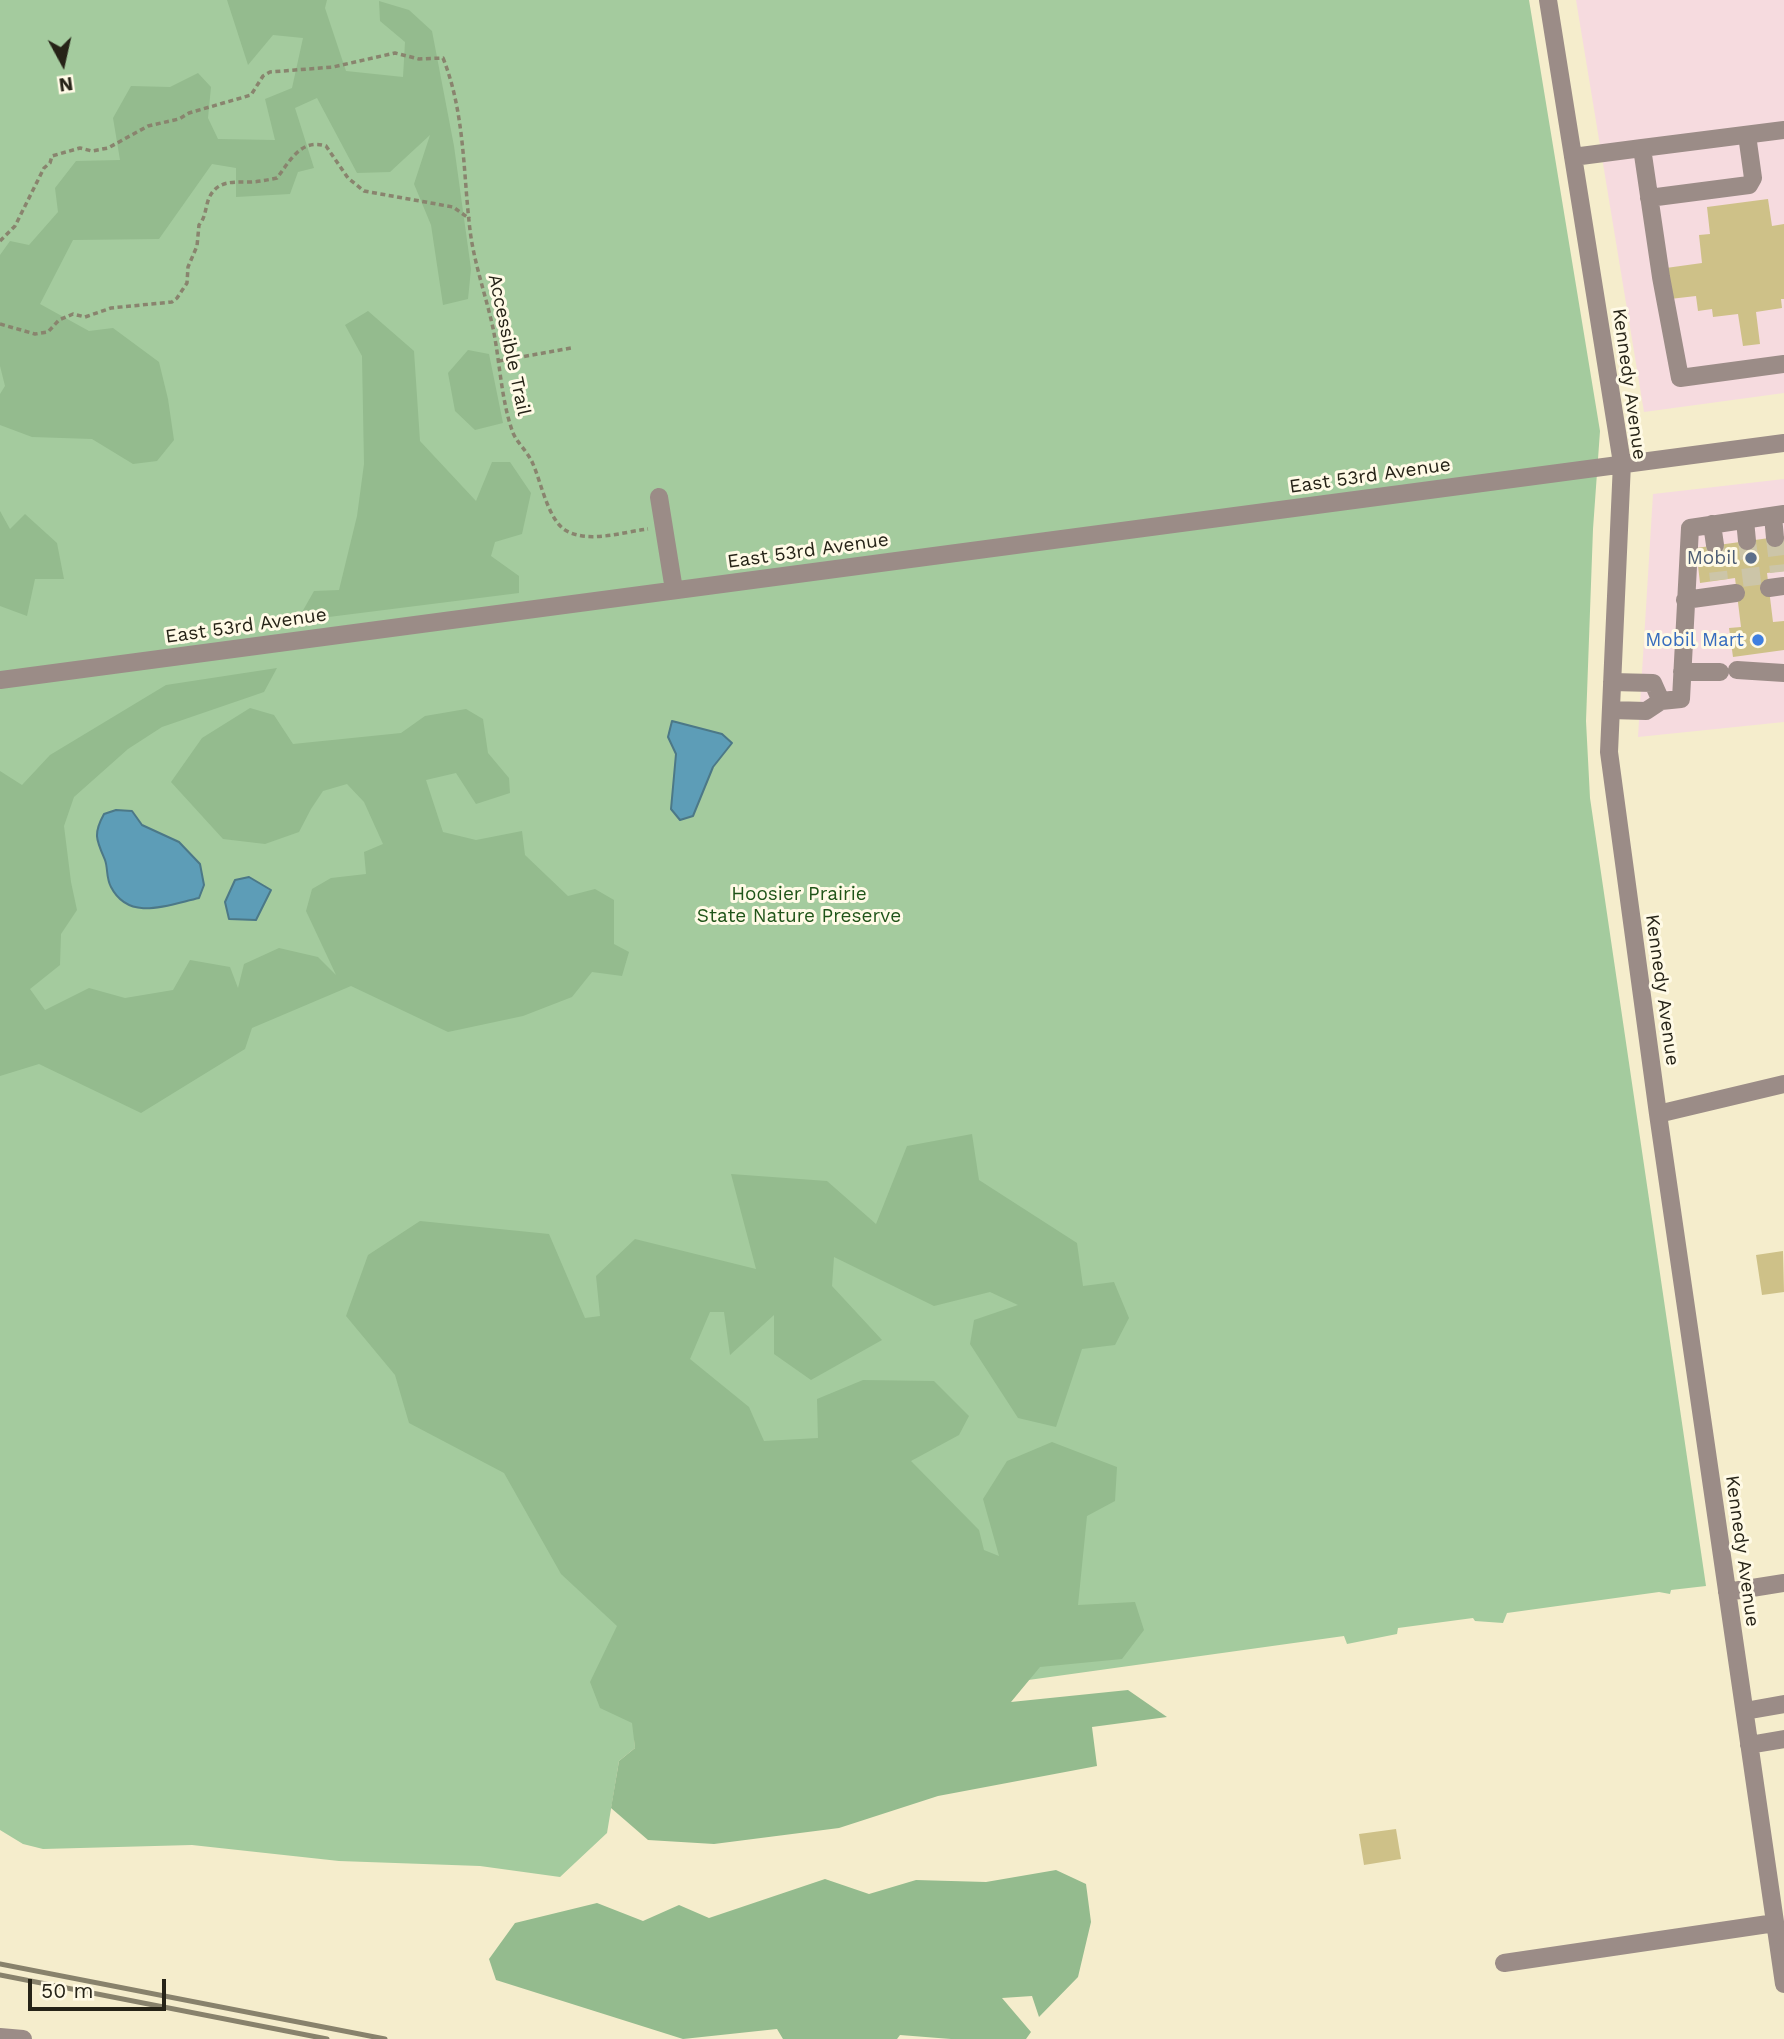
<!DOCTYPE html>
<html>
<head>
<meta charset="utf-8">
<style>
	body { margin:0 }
	#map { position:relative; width:1784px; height:2039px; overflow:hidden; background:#f5edcc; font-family:"Work Sans",sans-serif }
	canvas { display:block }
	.north { position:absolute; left:28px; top:28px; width:70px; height:70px; -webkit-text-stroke:5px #fffae6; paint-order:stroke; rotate:172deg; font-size:19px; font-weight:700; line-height:28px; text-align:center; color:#262317 }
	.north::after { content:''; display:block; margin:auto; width:24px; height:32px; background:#262317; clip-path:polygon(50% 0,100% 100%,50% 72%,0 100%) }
	.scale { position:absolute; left:28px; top:1979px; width:138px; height:32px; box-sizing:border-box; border:4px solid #262317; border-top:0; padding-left:9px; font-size:21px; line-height:24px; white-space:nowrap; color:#262317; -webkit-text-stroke:5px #fffae6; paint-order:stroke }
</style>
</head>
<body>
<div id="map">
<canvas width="1784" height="2039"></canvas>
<div class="north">N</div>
<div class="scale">50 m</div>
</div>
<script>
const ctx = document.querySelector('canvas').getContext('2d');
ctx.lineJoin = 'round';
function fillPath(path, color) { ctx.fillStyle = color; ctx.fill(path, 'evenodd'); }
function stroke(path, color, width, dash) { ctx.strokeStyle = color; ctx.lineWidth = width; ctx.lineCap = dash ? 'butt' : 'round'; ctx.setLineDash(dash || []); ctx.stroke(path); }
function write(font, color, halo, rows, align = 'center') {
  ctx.font = font + ' "Work Sans",sans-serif'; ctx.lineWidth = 6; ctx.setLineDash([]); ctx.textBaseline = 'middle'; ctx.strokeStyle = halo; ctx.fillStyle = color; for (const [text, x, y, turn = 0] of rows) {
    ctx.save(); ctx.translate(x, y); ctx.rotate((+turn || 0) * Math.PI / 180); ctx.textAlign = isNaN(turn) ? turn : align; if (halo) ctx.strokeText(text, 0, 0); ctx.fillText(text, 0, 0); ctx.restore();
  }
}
fillPath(new Path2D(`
	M1576,0H1784V393L1644,412Z
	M1784,479V722L1638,737L1653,494Z`), '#f6dbdf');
fillPath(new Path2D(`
	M0,0H1529L1600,431L1593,529L1586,721L1590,798L1706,1586L1671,1590L1670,1594L1659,1592L1507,1613L1503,1623L1475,1621L1473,1618L1398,1628L1397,1634L1347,1644L1344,1636L634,1735L635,1748L619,1761L607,1833L560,1877L480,1866L339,1861L192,1845L43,1849L23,1844L0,1830Z`), '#a4cb9e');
fillPath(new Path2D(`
	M227,0H327L325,8L346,71L403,77L405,42L380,21L379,1L409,10L432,31L454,146L471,269L468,299L443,305L431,225L414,184L430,135L390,172L357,173L317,98L295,108L314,168L298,172L290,194L236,197V168L212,164L159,239L73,240L40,304L89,331L113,328L159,362L168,399L174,440L157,461L133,464L92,439L32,437L0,425V394L5,386L0,366V255L10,241L29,245L58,212L55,188L76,161L120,160L113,118L131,86L170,87L198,73L211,87L208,118L218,139L275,140L265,99L292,88L303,38L273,35L248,65Z
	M368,311L414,351L420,441L476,501L492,462H510L531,493L522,534L495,542L491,556L519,576V593L297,621L314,591L339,590L357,516L364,464L362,356L345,325Z
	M468,350L489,354L503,423L475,430L455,411L448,373Z
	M0,511L10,529L25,514L57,543L64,579H35L27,616L0,606Z
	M277,668L264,692L162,727L128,749L74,797L64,826L71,882L77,910L61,934L60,965L30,989L45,1010L89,988L125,998L173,990L190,960L230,967L238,988L244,964L279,948L318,957L336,975L306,911L312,889L331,878L366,874L364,852L383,844L364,802L347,784L323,791L311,809L299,832L265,844L223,839L171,782L202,738L250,708L274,715L293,744L401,733L425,716L466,709L483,719L488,753L509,778L510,793L476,804L456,773L426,780L443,832L476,840L522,831L525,855L568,896L595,889L614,900V944L629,952L622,976L592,972L572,997L523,1016L448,1032L351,986L252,1028L245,1049L141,1113L39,1064L0,1076V771L22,785L50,755L166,685Z
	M972,1134L979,1180L1077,1243L1083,1286L1114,1282L1129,1318L1115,1345L1082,1349L1056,1427L1018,1418L970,1344L974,1320L1018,1305L990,1292L934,1306L834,1257L832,1286L882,1340L811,1380L774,1354V1315L730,1355L724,1312H710L690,1359L749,1407L764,1441L818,1438L817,1399L863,1380L934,1381L969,1416L959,1435L911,1461L979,1530L984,1550L999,1556L983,1499L1007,1461L1052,1442L1117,1467L1115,1501L1087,1516L1078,1605L1135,1602L1144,1630L1122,1659L1040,1667L1011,1702L1128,1690L1167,1717L1092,1727L1097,1766L938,1796L839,1828L714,1844L648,1840L611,1808L619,1761L635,1748L632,1723L600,1708L590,1682L617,1626L561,1574L504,1473L409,1423L395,1375L346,1316L368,1255L420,1221L549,1234L585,1318L600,1316L596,1276L635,1239L756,1269L731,1174L827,1181L876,1224L907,1146Z
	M1056,1870L1086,1884L1091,1922L1078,1977L1039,2017L1032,1996L1002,1998L1031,2032L1026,2039H951L900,2035L897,2039H783L777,2029L683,2039L496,1980L489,1959L515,1923L597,1903L643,1921L679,1905L709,1918L825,1879L869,1894L916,1880L986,1882Z`), '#94bb8e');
const water = new Path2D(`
	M672,721L722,734L732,743L713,767L693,816L680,820L671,809L676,754L668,737Z
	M116,810L132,811L142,825L179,842L200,864L204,885L199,898C168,905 129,922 111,887C106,878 108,868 105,860C96,839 93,834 104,814Z
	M249,877L271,890L256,920L229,919L225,902L235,880Z`);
fillPath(water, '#5d9db7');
stroke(water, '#4c7887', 2);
fillPath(new Path2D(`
	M1768,199L1772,226L1784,224V299H1781L1782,308L1756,312L1760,344L1743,346L1738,314L1713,317L1712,309L1698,311L1696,296L1670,299L1666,268L1702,263L1699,235L1710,234L1707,207Z
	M1784,536V571L1767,573L1773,622L1784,621V650L1733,657L1729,628L1741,627L1735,578L1700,583L1696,548Z
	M1783,1251L1784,1292L1762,1295L1756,1255Z
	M1396,1829L1401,1859L1364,1865L1359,1834Z`), '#cec188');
stroke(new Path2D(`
	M1775,538L1779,572
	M1747,541L1753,590
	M1715,545L1719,580`), '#ccc5a8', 18, [18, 9]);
stroke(new Path2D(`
	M0,241L15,226L44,168L50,163L52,156L80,148L92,151L108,148L148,126L179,119L189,113L251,95L263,76L270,72L333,67L395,53L419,59L443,58C465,113 463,172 470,230C474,263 486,296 493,328C500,362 501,400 513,433C518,444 528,452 533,464C541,482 548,519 565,530C588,544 622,532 648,529
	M0,324L35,334L48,332L59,320L73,314L85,317L111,308L172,302L177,298L187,283L188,267L197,246L199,225C206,217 205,208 209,198C217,181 231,182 248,182C258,182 267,180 277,178C290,161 301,138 326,146L348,178L364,191L453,207L470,219
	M499,361L571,348`), '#89846e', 3.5, [5, 3.5]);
stroke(new Path2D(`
	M1548,0L1622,463L1609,752L1658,1114L1784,1984
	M1784,130L1642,148L1661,277L1680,378L1784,364
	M1573,157L1642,148
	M1649,198L1749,185L1753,178L1747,135
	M659,497L674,590
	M1773,516L1775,538
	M1745,520L1747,541
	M1712,524L1715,545
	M1769,588L1784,586
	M1685,600L1736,593
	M1737,670L1784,673
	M1682,672H1720
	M0,680L1784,443
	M1612,682L1653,683L1661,701
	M1611,710L1646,711L1661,701L1681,699L1690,528L1784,514
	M1658,1114L1784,1084
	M1727,1592L1784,1583
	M1745,1711L1784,1704
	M1749,1745L1784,1739
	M1504,1963L1775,1923
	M0,2037L23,2039`), '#9b8c87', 18);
stroke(new Path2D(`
	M0,1964L385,2039
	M0,1975L327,2039`), '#88826c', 5);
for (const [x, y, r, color] of [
	[1751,558,7,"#5c6f8a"],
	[1758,640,7,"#3f7fe0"]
]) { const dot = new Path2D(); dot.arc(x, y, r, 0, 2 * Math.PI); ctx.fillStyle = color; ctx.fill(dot); stroke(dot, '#fffae6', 2.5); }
write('19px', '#262317', '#fffae6', [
	["Accessible Trail",509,345,78],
	["Kennedy Avenue",1629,384,82],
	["East 53rd Avenue",1370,476,-8],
	["East 53rd Avenue",808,551,-8],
	["East 53rd Avenue",246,626,-8],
	["Kennedy Avenue",1662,990,82],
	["Kennedy Avenue",1742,1551,82]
]);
write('19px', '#4e5e75', '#fffae6', [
	["Mobil",1737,558]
], 'right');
write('19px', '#366cbe', '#fffae6', [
	["Mobil Mart",1744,640]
], 'right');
write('19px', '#1f5418', '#fffae6', [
	["Hoosier Prairie",799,894],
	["State Nature Preserve",799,916]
]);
</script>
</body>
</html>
